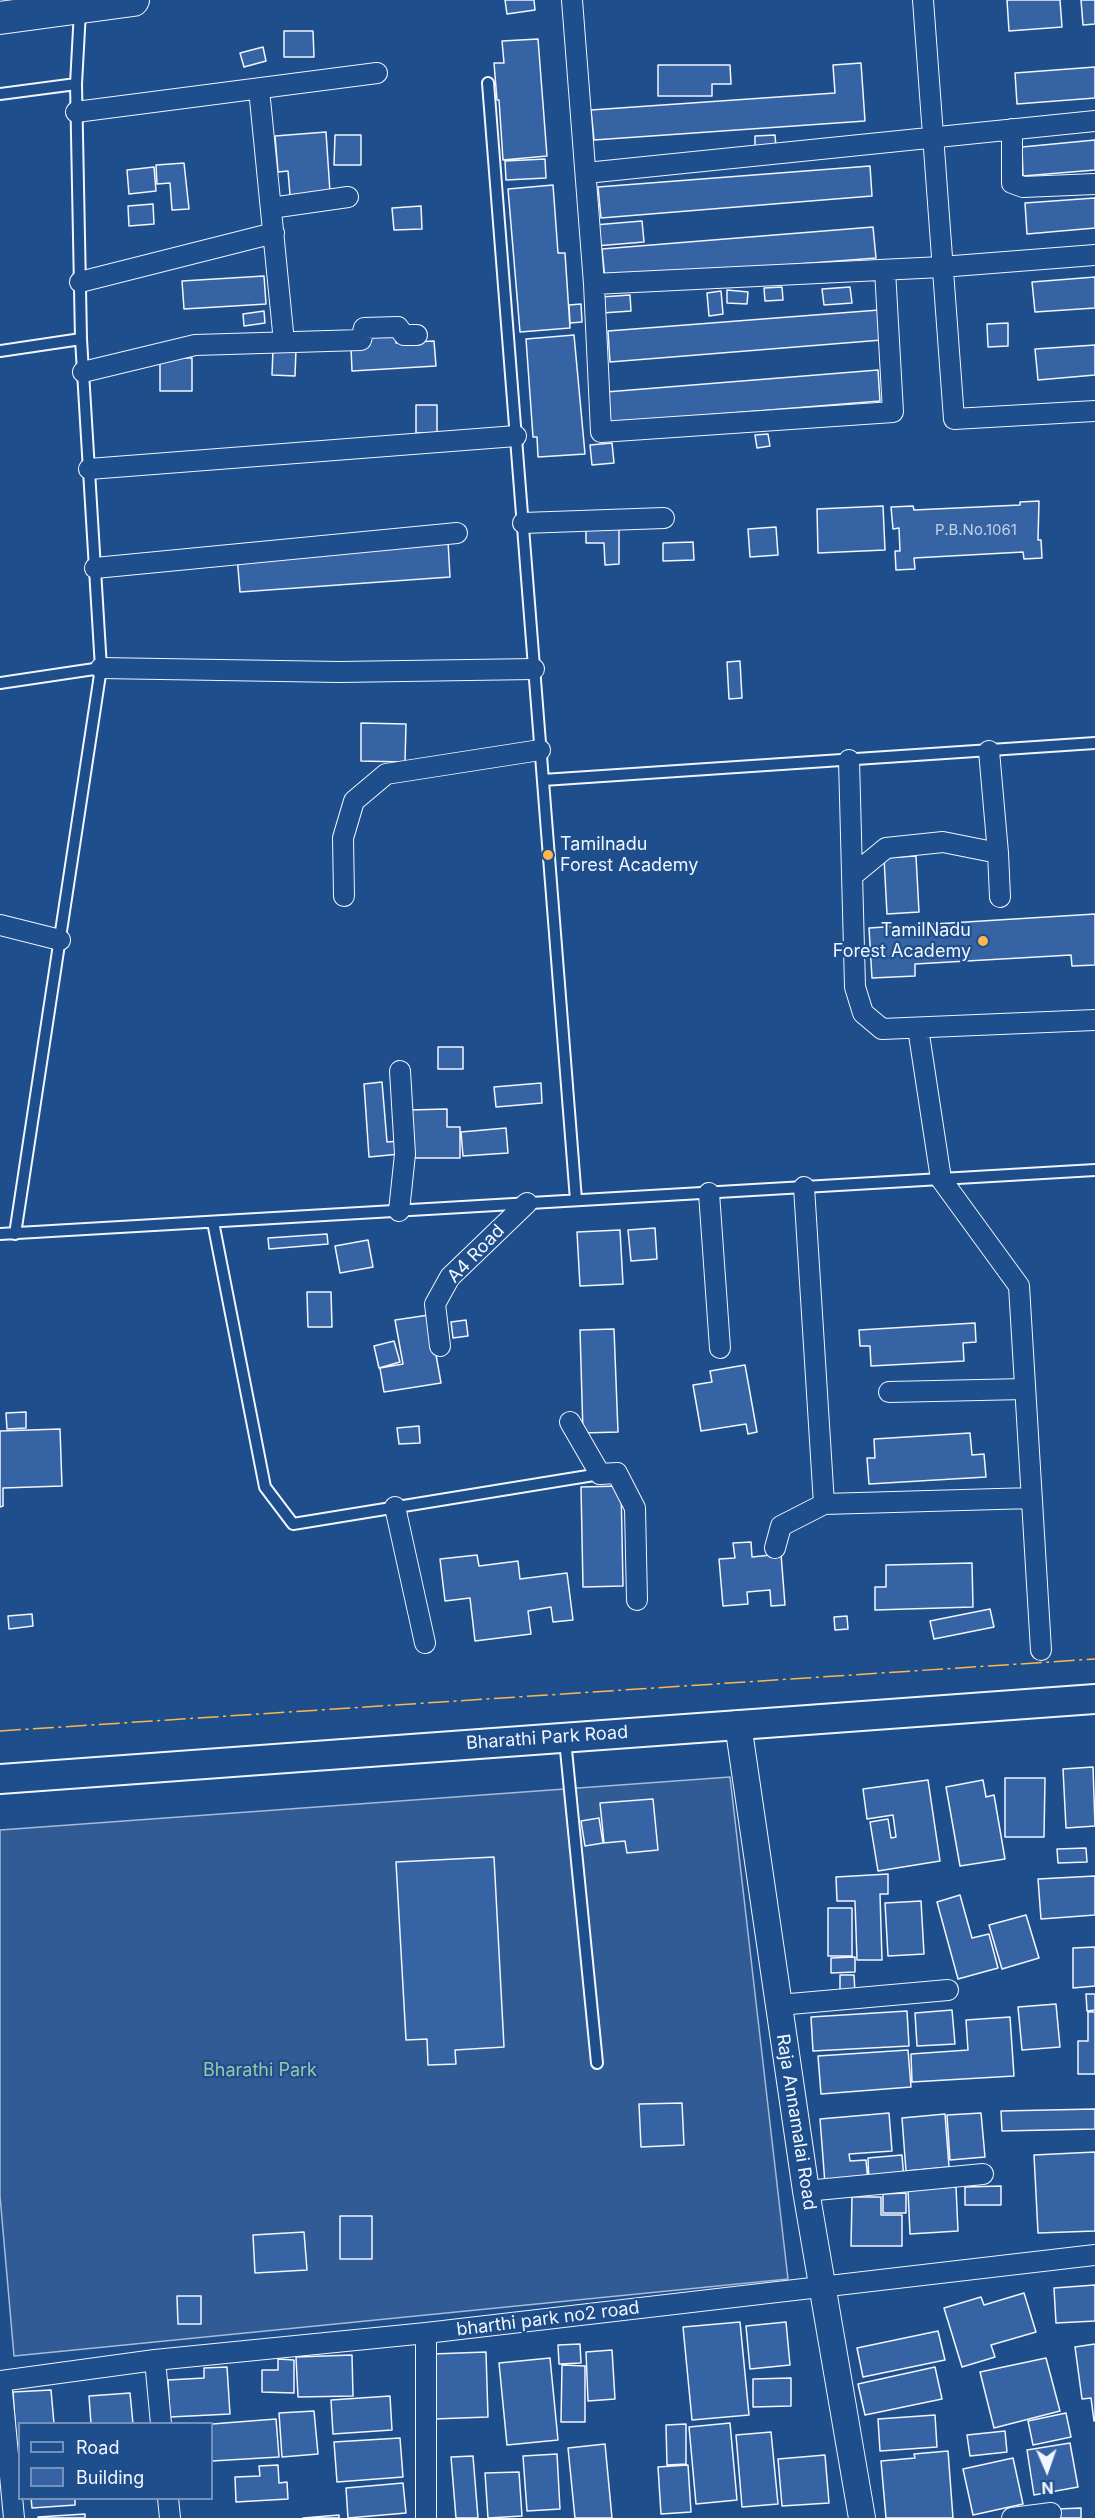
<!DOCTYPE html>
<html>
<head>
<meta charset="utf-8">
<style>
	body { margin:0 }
	#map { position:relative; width:1095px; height:2518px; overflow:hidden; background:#1f4e8c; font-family:Inter,sans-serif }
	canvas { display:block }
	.legend { position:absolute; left:18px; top:2422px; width:195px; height:78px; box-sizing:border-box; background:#1f4e8c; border:2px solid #7391ba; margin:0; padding:8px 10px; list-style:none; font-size:18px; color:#f2f6ff }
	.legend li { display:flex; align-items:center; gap:12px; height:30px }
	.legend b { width:30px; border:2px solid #7391ba }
	.north { position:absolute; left:1017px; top:2440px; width:60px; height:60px; -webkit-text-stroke:4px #1f4e8c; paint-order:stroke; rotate:178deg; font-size:16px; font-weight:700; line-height:24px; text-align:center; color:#f2f6ff }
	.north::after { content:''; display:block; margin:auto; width:21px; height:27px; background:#f2f6ff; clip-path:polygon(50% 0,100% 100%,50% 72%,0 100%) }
</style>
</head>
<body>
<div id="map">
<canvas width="1095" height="2518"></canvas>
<ul class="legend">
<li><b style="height:8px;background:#1f4e8c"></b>Road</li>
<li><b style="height:16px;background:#3563a3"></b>Building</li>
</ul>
<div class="north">N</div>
</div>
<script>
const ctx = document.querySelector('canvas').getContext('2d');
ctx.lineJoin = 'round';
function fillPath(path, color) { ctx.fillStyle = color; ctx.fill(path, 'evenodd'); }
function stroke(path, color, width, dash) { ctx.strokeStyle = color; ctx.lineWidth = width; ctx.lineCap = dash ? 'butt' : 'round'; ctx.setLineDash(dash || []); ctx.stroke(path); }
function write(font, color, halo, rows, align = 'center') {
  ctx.font = font + ' Inter,sans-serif'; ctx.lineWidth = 4.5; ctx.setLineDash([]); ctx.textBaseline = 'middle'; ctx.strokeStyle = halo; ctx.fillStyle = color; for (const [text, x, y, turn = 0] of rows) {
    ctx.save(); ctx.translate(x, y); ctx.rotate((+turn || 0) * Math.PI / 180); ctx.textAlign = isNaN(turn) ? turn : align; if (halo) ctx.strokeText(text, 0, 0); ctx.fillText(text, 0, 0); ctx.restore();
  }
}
const built = new Path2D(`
	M730,1777L788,2279L14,2356L0,2196V1830Z`);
fillPath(built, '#305b95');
stroke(built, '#a8bbd7', 1.5);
const building = new Path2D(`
	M505,0H534L535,10L507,14Z
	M1007,0H1060L1062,27L1009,31Z
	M1081,0H1095V24L1083,25Z
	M284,31H313L314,57H284Z
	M538,39L547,156L503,160L499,100H497L494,63H504L502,41Z
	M263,47L266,61L244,67L240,53Z
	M861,63L865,121L594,140L591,110L835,93L833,65Z
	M658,65H730L731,84H712V96H658Z
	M1095,67V98L1017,104L1015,73Z
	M326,132L330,192L290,195L288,171L278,172L275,136Z
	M335,135H361V165H334Z
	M775,135L776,147L755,148V136Z
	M1095,140V170L1023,176L1022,147Z
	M545,159L546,178L506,180L505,161Z
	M184,163L189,209L172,210L170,183L157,184L156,165Z
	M870,166L872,196L601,218L598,187Z
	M154,167L156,191L129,194L127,170Z
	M553,185L558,253H565L570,328L520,332L508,189Z
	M1095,198V228L1027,234L1025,203Z
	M153,204L154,224L129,226L128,206Z
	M421,206L422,229L394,230L392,208Z
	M642,221L644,242L595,246L594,225Z
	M873,227L876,258L605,279L602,249Z
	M264,276L266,304L184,309L182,281Z
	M1095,277V308L1035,312L1032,282Z
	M782,287L783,300L765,301L764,288Z
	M850,287L852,303L824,305L822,289Z
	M727,290L748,292L747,304L727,303Z
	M721,291L723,314L709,316L707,293Z
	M630,295L631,311L602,313L601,297Z
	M581,304L582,322L570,323L569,305Z
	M879,310L882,340L610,362L608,331Z
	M264,311L265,323L244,326L243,314Z
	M1008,323V346L988,347L987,324Z
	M396,331V343L434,341L436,366L352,371L351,348L366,333Z
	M574,335L585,454L538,457L537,437H533L526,339Z
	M1095,345V375L1038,380L1035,349Z
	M273,349H296L295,376L272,375Z
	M160,358H192V391H160Z
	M878,370L880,401L609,423L606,392Z
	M416,405H437V433H416Z
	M768,434L770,446L757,448L755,435Z
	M612,443L614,463L592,465L590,445Z
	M1039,501L1038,540H1041L1042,558L1024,559L1023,552L914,558L915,569L896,570L895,551H900L899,528L893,529L891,507L913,506L914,510L1020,505V502Z
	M883,506L885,550L818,553L817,509Z
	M586,526H619V564L605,565L604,543H586Z
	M776,527L778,555L750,557L748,529Z
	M448,541L450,577L240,592L237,556Z
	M693,542L694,560L663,561V543Z
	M740,661L742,698L729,699L727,662Z
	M361,723L406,724L405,762L361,761Z
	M916,856L919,912L887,914L884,858Z
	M1095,914V965L1072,966L1071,955L915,964V976L872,978L869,928Z
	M438,1047H463V1069H438Z
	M382,1082L387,1142L399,1141L400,1154L369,1157L364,1084Z
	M541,1083L542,1103L496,1107L494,1087Z
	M447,1109V1127H460V1158H409V1110Z
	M506,1128L508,1153L463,1156L461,1132Z
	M655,1228L657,1259L631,1261L628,1230Z
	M620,1230L623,1284L580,1286L577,1232Z
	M327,1234L328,1244L269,1249L268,1238Z
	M368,1240L373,1267L340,1273L335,1246Z
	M307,1292H331L332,1327H308Z
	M429,1315L441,1383L384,1392L380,1368L403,1364L395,1320Z
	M466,1320L468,1336L453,1338L451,1322Z
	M975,1323L976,1342L963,1343L964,1361L871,1366L870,1346H860L859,1330Z
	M614,1329L618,1432L583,1433L580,1330Z
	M394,1341L400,1362L379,1368L374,1346Z
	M745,1365L757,1432L748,1434L746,1424L701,1431L693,1385L712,1382L710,1371Z
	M26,1412V1428L7,1429L6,1413Z
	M419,1426L420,1443L399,1444L397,1428Z
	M60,1429L62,1486L3,1488V1506L0,1507V1431Z
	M970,1433L972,1455L984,1454L986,1477L869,1484L867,1458H875L874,1439Z
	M621,1486L623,1586L583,1587L581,1487Z
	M751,1542L752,1557L781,1554L785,1605L771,1606L770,1590L747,1592L748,1604L723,1606L719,1559L735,1558L733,1543Z
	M477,1555L479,1566L518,1561L520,1579L567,1573L573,1620L553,1622L551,1607L528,1611L531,1634L475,1641L470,1598L445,1601L440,1559Z
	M972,1563L973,1607L875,1610V1587H886V1565Z
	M990,1609L994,1627L934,1639L930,1621Z
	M32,1614L33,1626L9,1629L8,1616Z
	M847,1616L848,1629L835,1630L834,1617Z
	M1093,1767L1095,1826L1066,1828L1063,1769Z
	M1005,1778H1045L1044,1837H1005Z
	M928,1780L940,1861L878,1871L870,1822L888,1819L891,1838L896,1837L893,1815L867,1819L863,1789Z
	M983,1780L986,1797L994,1795L1005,1859L960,1866L946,1787Z
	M653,1799L658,1850L627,1853L625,1841L604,1843L600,1803Z
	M599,1818L603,1843L585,1846L581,1821Z
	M1086,1848L1087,1862L1058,1863L1057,1849Z
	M494,1857L504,2047L455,2050L456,2064L428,2065L427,2039L406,2040L396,1862Z
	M888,1874V1894H880L882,1960H857L855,1901H837L836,1877Z
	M1095,1876V1915L1041,1919L1038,1879Z
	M960,1895L972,1938L989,1934L998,1968L958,1979L937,1902Z
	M921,1901L924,1954L888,1956L885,1903Z
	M828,1908H852V1956H828Z
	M1026,1915L1039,1958L1002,1969L989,1925Z
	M1095,1947V1986L1073,1988V1948Z
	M855,1957V1972L831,1973V1958Z
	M840,1975H854L855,1993H840Z
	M1086,1994H1095V2010L1087,2011Z
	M1056,2004L1060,2047L1022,2050L1018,2007Z
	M952,2010L955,2044L917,2046L915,2013Z
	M907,2011L909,2046L813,2051L811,2017Z
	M1088,2012H1095V2074H1078V2041H1088Z
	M1010,2017L1014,2076L912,2082L911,2054L968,2050L966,2020Z
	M908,2050L911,2087L821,2094L818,2056Z
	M682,2103L684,2145L641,2147L639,2104Z
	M1095,2109V2129L1002,2131L1001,2111Z
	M889,2113L892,2151L849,2154L850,2161L866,2160L868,2181L825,2184L820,2119Z
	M981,2113L985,2157L950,2160L947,2115Z
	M945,2114L949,2167L906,2171L902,2118Z
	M1095,2152V2231L1038,2233L1034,2155Z
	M902,2155L904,2181L869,2183L868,2158Z
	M1001,2186V2205H965V2187Z
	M956,2187L958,2231L910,2234L908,2190Z
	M906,2193V2213H883V2194Z
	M852,2197H881V2215H902V2246H851Z
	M340,2216H372V2259H340Z
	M304,2232L307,2270L255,2273L253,2235Z
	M1095,2285V2321L1056,2323L1054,2288Z
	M1024,2293L1036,2332L991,2345L995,2357L962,2367L944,2308L981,2297L984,2305Z
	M177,2296H201V2324H178Z
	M740,2322L749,2415L692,2420L683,2327Z
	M786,2322L790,2365L750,2369L746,2326Z
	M938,2331L945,2360L863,2377L857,2348Z
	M580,2344L581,2363L559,2364L558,2345Z
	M1095,2344V2421H1094L1091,2398L1082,2399L1075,2347Z
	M612,2350L615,2399L588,2401L586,2352Z
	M486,2352L488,2417L434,2419L432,2354Z
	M352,2355L353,2396L298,2397L296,2357Z
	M550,2358L558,2440L507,2445L499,2363Z
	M1046,2358L1060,2411L994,2428L980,2372Z
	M278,2359L294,2360V2393L262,2392V2370H278Z
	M562,2365L585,2366V2422H561Z
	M227,2367L230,2414L170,2417L168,2380L204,2378V2368Z
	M935,2367L942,2399L865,2415L858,2384Z
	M791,2378V2406L753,2407V2379Z
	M51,2390L54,2424H20V2452H17L13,2392Z
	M130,2393L133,2424H91L89,2396Z
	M390,2396L392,2430L333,2434L331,2400Z
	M314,2411L318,2454L282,2457L279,2413Z
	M1066,2413L1071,2437L1033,2445L1028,2421Z
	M935,2415L937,2447L880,2451L878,2419Z
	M276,2419L279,2457L212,2461V2424Z
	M730,2423L737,2500L696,2504L689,2427Z
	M686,2424V2464L667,2465L666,2425Z
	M1005,2431L1007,2452L970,2456L967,2435Z
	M771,2432L778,2504L742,2507L736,2435Z
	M400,2438L403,2477L337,2482L334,2442Z
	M1070,2443L1078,2487L1034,2495L1027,2450Z
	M605,2444L612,2518H575L568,2448Z
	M948,2451L953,2518H886L881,2461L915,2458L914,2454Z
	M557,2454L560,2509L527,2511L523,2456Z
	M825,2455L829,2503L782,2506L778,2459Z
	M473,2456L478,2518H456L451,2457Z
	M1013,2458L1023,2504L973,2515L963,2469Z
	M278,2465L279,2483L287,2482L288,2499L236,2502L235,2477L260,2476L259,2466Z
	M688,2465L691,2512L661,2514L658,2467Z
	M519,2472L522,2516L488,2518L485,2473Z
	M403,2483L406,2513L348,2518L346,2488Z
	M31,2498H75V2505L32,2508Z
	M1081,2508V2518H1057V2509Z
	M85,2514V2518H38V2517Z
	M339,2515V2518H303Z`);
fillPath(building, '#3563a3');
stroke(building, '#f2f6ff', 1.5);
const service = new Path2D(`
	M488,83L576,1200
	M0,94L76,84
	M0,351L81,339
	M0,683L101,668
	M543,780L1095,743
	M213,1222L265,1487L293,1524L600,1474
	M0,1234L1095,1170
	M15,1234L101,668L81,339L76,84L80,11
	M565,1740L597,2063`);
const minor = new Path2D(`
	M572,0L594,284L601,432L893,412L885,270
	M923,0L954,419L1095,411
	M259,89L284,342
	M76,112L377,73
	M1012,129V183L1023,187L1095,184
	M586,173L1095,121
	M271,208L348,197
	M80,282L274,233
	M594,284L941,267L1095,255
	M83,372L195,345L361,340L364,328L398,327L404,335H417
	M89,469L516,436
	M523,523L664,518
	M95,568L457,533
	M101,668L339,672L534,669
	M849,760L855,987L863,1013L882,1029L1095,1020
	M998,853L1000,897
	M852,876L886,848L943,842L998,853L989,751
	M344,896L343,838L354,801L386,774L540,750
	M0,925L60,940
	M918,1028L941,1179L1019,1286L1041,1650
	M804,1187L824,1504
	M709,1193L720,1348
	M399,1211L405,1154L400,1071
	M440,1346L435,1304L450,1277L527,1203
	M889,1392L1025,1389
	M570,1422L600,1474L617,1473L635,1508L637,1600
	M395,1507L425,1643
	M775,1548L781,1526L824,1504L1032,1498
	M779,2005L948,1990
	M806,2191L983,2174
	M426,2333V2518
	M155,2360L161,2424
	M0,2381L155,2360L426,2333L1095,2255
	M1,2381L14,2518
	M168,2498L170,2518
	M1012,2518L1051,2513`);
const tertiary = new Path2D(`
	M738,1724L806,2191L862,2518`);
const secondary = new Path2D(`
	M0,1779L1095,1699`);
const primary = new Path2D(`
	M0,18L133,0`);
stroke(service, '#f2f6ff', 14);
stroke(minor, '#f2f6ff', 22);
stroke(tertiary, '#f2f6ff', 28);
stroke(secondary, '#f2f6ff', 32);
stroke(primary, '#f2f6ff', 34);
stroke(service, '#1f4e8c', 10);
stroke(minor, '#1f4e8c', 20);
stroke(tertiary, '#1f4e8c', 26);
stroke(secondary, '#1f4e8c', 28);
stroke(primary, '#1f4e8c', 32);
stroke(new Path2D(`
	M0,1731L1095,1659`), '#ffb74d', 1.5, [21, 4.5, 3, 4.5]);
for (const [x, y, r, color] of [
	[548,855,6,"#ffb74d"],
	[983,941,6,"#ffb74d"]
]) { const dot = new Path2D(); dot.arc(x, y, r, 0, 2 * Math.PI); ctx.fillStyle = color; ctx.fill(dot); stroke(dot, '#1f4e8c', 2); }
write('15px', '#c3d1e8', null, [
	["P.B.No.1061",976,530]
]);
write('18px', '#f2f6ff', '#1f4e8c', [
	["Tamilnadu",560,845],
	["Forest Academy",560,866],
	["TamilNadu",971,931,"right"],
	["Forest Academy",971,952,"right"]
], 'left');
write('18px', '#f2f6ff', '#1f4e8c', [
	["A4 Road",476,1254,-46],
	["Bharathi Park Road",547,1738,-4],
	["Raja Annamalai Road",796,2122,81],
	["bharthi park no2 road",548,2319,-7]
]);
write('18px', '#97c8a6', '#1f4e8c', [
	["Bharathi Park",260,2071]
]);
</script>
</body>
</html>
